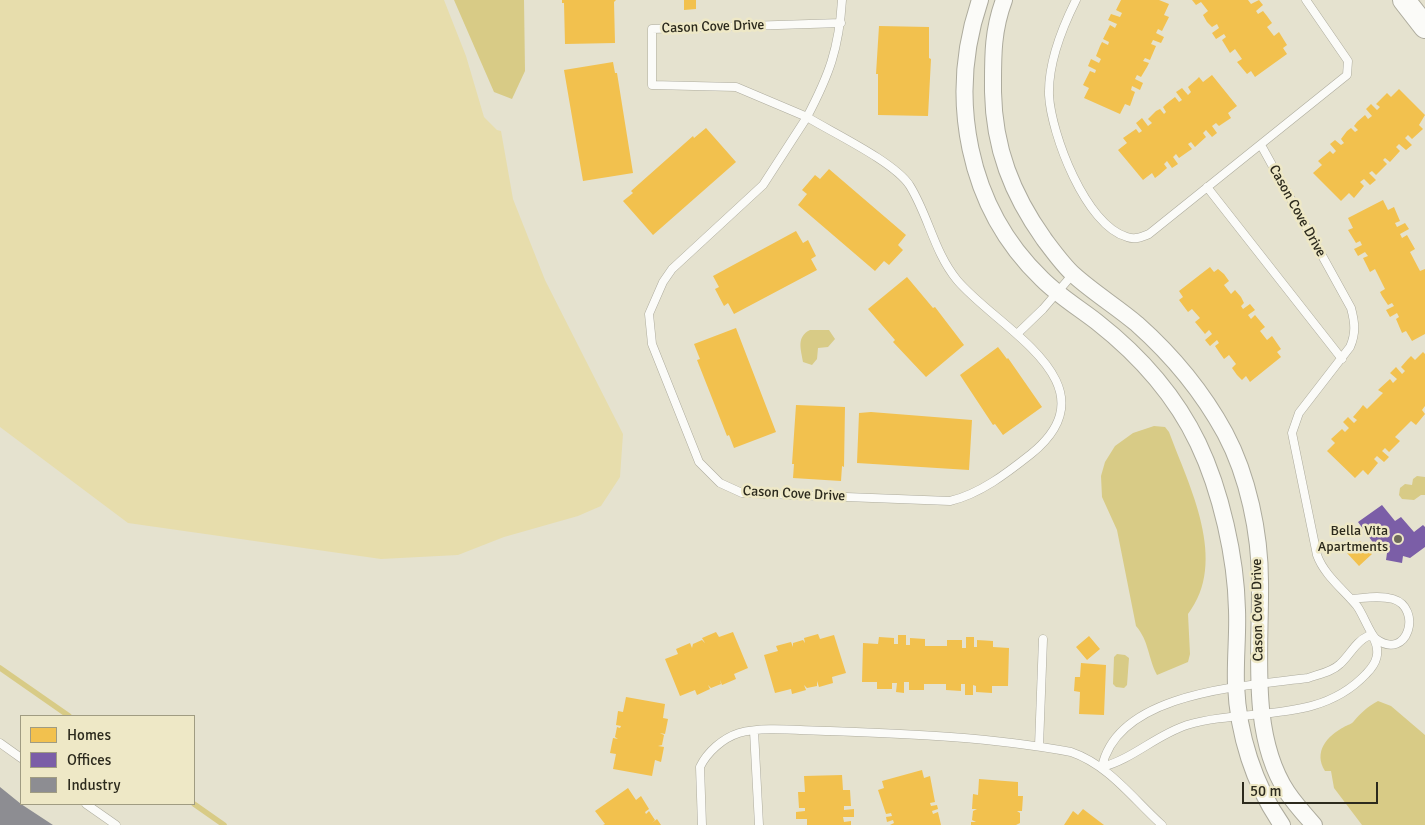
<!DOCTYPE html>
<html>
<head>
<meta charset="utf-8">
<style>
	body { margin:0 }
	#map { position:relative; width:1425px; height:825px; overflow:hidden; background:#e5e2cf; font-family:Signika,sans-serif }
	canvas { display:block }
	.legend { position:absolute; left:20px; top:715px; width:175px; height:90px; box-sizing:border-box; background:#eee8c6; border:1px solid #a09c82; margin:0; padding:6px 9px; list-style:none; font-size:15px; color:#2c2a1d }
	.legend li { display:flex; align-items:center; gap:10px; height:25px }
	.legend b { width:25px; border:1px solid #a09c82 }
	.scale { position:absolute; left:1242px; top:782px; width:136px; height:22px; box-sizing:border-box; border:2px solid #2c2a1d; border-top:0; padding-left:6px; font-size:15px; line-height:18px; white-space:nowrap; color:#2c2a1d; -webkit-text-stroke:4px #eee8c6; paint-order:stroke }
</style>
</head>
<body>
<div id="map">
<canvas width="1425" height="825"></canvas>
<ul class="legend">
<li><b style="height:14px;background:#f2c14e"></b>Homes</li>
<li><b style="height:14px;background:#7b5ea7"></b>Offices</li>
<li><b style="height:14px;background:#8d8d92"></b>Industry</li>
</ul>
<div class="scale">50 m</div>
</div>
<script>
const ctx = document.querySelector('canvas').getContext('2d');
ctx.lineJoin = 'round';
function fillPath(path, color) { ctx.fillStyle = color; ctx.fill(path, 'evenodd'); }
function stroke(path, color, width, dash) { ctx.strokeStyle = color; ctx.lineWidth = width; ctx.lineCap = dash ? 'butt' : 'round'; ctx.setLineDash(dash || []); ctx.stroke(path); }
function write(font, color, halo, rows, align = 'center') {
  ctx.font = font + ' Signika,sans-serif'; ctx.lineWidth = 5; ctx.setLineDash([]); ctx.textBaseline = 'middle'; ctx.strokeStyle = halo; ctx.fillStyle = color; for (const [text, x, y, turn = 0] of rows) {
    ctx.save(); ctx.translate(x, y); ctx.rotate((+turn || 0) * Math.PI / 180); ctx.textAlign = isNaN(turn) ? turn : align; if (halo) ctx.strokeText(text, 0, 0); ctx.fillText(text, 0, 0); ctx.restore();
  }
}
fillPath(new Path2D(`
	M0,0H444L466,56L484,117L497,130L501,131L513,199L545,280L623,434L620,477L601,506L578,516L504,537L458,555L381,559L128,523L0,427Z`), '#e7ddac');
fillPath(new Path2D(`
	M454,0H524L525,71L512,99L494,92Z
	M810,330H829L835,339L828,347L818,348L817,359L812,365L803,362C801,349 796,337 810,330Z
	M1154,426L1165,427L1169,432C1189,486 1229,561 1188,614L1190,654L1188,662L1157,675C1148,658 1149,641 1136,626L1117,530L1102,497L1101,476L1105,462L1115,446L1133,433Z
	M1417,476L1425,477V495H1421L1414,500L1402,499L1399,495L1400,488L1405,484L1412,485L1413,479Z
	M1117,654L1125,655L1129,658L1127,685L1124,688L1116,687L1113,684L1114,657Z
	M1378,701L1391,706L1425,735V825H1362L1334,788L1331,771H1325C1313,752 1327,736 1344,727C1347,725 1352,724 1354,721C1361,713 1367,707 1378,701Z`), '#d8cb86');
fillPath(new Path2D(`
	M562,0H616L614,2L615,43L565,44L564,3H562Z
	M684,0H696V9L684,10Z
	M1121,0H1159L1169,4L1164,15L1169,17L1162,31L1158,29L1156,33L1164,37L1161,43L1153,40L1151,44L1156,46L1150,60L1145,58L1143,61L1149,63L1147,67L1141,77L1137,75L1135,79L1143,83L1140,90L1132,86L1131,90L1135,92L1130,106L1125,104L1120,114L1084,98L1089,88L1083,85L1090,71L1095,73L1096,70L1088,66L1091,59L1099,63L1101,59L1096,56L1100,46L1102,42L1108,45L1109,42L1103,39L1110,25L1115,28L1117,24L1108,20L1111,14L1120,17L1122,13L1116,10Z
	M1192,0H1248L1251,4L1259,0L1263,5L1256,11L1258,14L1263,11L1267,16L1272,23L1267,27L1274,36L1279,32L1287,45L1283,48L1287,54L1255,77L1251,71L1247,74L1237,62L1242,59L1235,49L1230,53L1222,40L1226,37L1224,34L1216,39L1212,33L1219,28L1217,24L1212,27L1207,22L1203,15L1208,11L1201,2L1196,5Z
	M879,26L929,27V58L931,59L928,116L878,115V74H876Z
	M613,62L615,73H617L633,173L583,181L564,70Z
	M1212,75L1237,106L1228,113L1231,118L1219,126L1216,123L1212,126L1217,133L1212,137L1206,130L1203,133L1206,137L1195,147L1191,142L1188,144L1192,149L1189,151L1179,158L1176,154L1173,157L1178,164L1172,168L1167,161L1164,164L1167,168L1159,175L1155,178L1152,173L1143,180L1118,150L1127,143L1123,138L1136,129L1139,133L1142,131L1136,123L1142,118L1148,126L1152,123L1148,119L1156,111L1160,109L1164,114L1166,112L1163,107L1166,104L1175,97L1179,102L1182,100L1176,92L1182,88L1188,95L1191,92L1188,87L1196,80L1199,77L1203,82Z
	M1399,89L1425,115L1419,125L1423,129L1412,139L1408,135L1405,138L1412,145L1406,150L1399,144L1396,147L1400,151L1390,162L1385,158L1383,160L1387,164L1376,175L1372,171L1369,173L1376,180L1370,185L1364,179L1360,182L1364,186L1354,198L1349,193L1341,201L1313,173L1322,165L1318,161L1330,151L1333,154L1336,151L1330,144L1335,140L1341,145L1344,143L1341,139L1347,131L1351,128L1355,132L1358,130L1354,126L1357,122L1365,115L1368,119L1372,116L1366,109L1371,104L1377,110L1380,107L1376,104L1387,93L1391,97Z
	M706,128L736,162L653,235L623,201L633,193L631,191L693,136L694,138Z
	M829,169L906,235L898,245L903,250L889,265L884,261L875,271L798,205L807,194L802,190L815,175L820,179Z
	M1383,200L1388,210L1394,207L1400,221L1395,223L1397,227L1405,223L1409,229L1400,234L1402,238L1407,235L1415,249L1410,252L1420,271L1425,269V334L1412,341L1406,331L1402,333L1396,319L1399,317L1397,313L1390,317L1386,310L1394,306L1392,303L1388,305L1382,296L1380,292L1385,289L1375,269L1370,272L1363,258L1368,256L1365,252L1358,256L1354,249L1362,245L1360,241L1356,243L1348,230L1353,228L1348,218Z
	M796,231L803,243L808,240L816,256L811,259L817,270L734,314L728,303L724,306L715,289L719,287L713,276Z
	M1210,267L1214,272L1218,269L1224,274L1229,281L1224,285L1231,294L1235,290L1241,297L1244,303L1241,306L1243,309L1250,304L1255,310L1248,315L1251,319L1255,315L1265,327L1260,331L1267,340L1272,336L1281,349L1277,352L1281,357L1250,382L1246,376L1242,380L1237,375L1232,368L1236,364L1229,355L1224,359L1219,352L1215,346L1219,343L1217,340L1210,346L1205,340L1212,334L1209,330L1205,334L1195,322L1200,318L1192,309L1188,312L1179,300L1183,297L1179,291Z
	M907,277L933,308L935,307L964,345L926,377L893,342L895,340L868,309Z
	M736,328L776,432L734,448L729,435L727,436L697,360L700,359L694,344Z
	M998,347L1007,359L1008,358L1042,407L1003,435L995,424L993,425L960,375Z
	M1423,352L1425,354V406L1422,410L1425,414L1416,425L1411,421L1395,437L1400,441L1389,452L1385,448L1382,451L1389,457L1384,462L1377,456L1374,459L1378,463L1368,475L1363,470L1355,478L1327,451L1335,443L1331,439L1342,429L1345,432L1349,428L1343,422L1348,417L1354,423L1357,420L1353,417L1360,409L1363,405L1367,409L1383,393L1378,390L1390,379L1393,383L1397,379L1390,373L1396,367L1402,374L1405,371L1401,367L1408,359L1411,356L1415,360Z
	M796,405L845,407L844,467L842,466L841,481L793,478L794,464H792Z
	M871,412L972,420L969,470L857,463L859,413Z
	M1360,541L1372,554L1359,566L1347,553Z
	M716,632L719,637L733,632L748,668L734,674L736,679L722,685L720,680L721,684L711,688L708,685L710,689L697,695L695,690L680,696L665,659L678,654L676,649L690,643L692,648L693,644L702,640L705,643L702,638Z
	M818,634L820,639L834,635L846,673L832,677L833,683L819,687L817,681V686L807,688L804,685L806,690L792,694L791,689L775,693L764,655L778,651L776,646L791,642L793,647V643L803,640L805,643L804,638Z
	M898,635H906V645H910V638L925,639V646H947V640H962V648H966V637H974V647H977V640L993,641V647L1009,648L1008,686H992V693L976,692V686L973,685V695H965V684H961V691L946,690V684H924V690H909V682H904V693L896,692L897,683H892V689H877V682H862L863,643L878,644L879,637L894,638V644H898Z
	M1089,636L1100,649L1087,660L1076,647Z
	M1081,663L1106,665L1104,715L1079,714L1080,692L1074,691L1075,677H1080Z
	M626,697L665,704L663,718L668,719L665,734L660,733L664,735L662,745L658,746L664,747L661,762L655,760L652,776L613,769L616,754L610,753L613,738L618,739L615,737L617,727L620,728L621,726L616,725L618,711L623,712Z
	M922,770L924,778L930,776L935,802L930,803L931,806L937,805L938,809L932,811L933,814L938,812L941,825H890L894,823L893,820L887,822L886,817L892,816L891,813L886,814L878,790L884,788L882,781Z
	M842,775L843,790H850L851,806H844V810L854,809V817H843L844,822L851,821V825H807V819H796V812L805,811V808H799L798,792H805L804,776Z
	M979,779L1018,782V796H1023L1022,811H1017L1020,813V823L1016,825H971V822H976L972,820L973,811L977,809H972L973,794L978,795Z
	M628,788L636,800L641,796L649,809L645,812L646,814L649,811L655,820L652,823L657,819L661,825H603L605,824L595,811Z
	M1083,809L1104,825H1064L1073,811L1078,815Z`), '#f2c14e');
fillPath(new Path2D(`
	M1382,505L1395,521L1401,517L1414,532L1423,525L1425,527V547L1410,558L1403,556L1402,563L1386,560L1387,553L1380,552L1358,522Z`), '#7b5ea7');
fillPath(new Path2D(`
	M0,787L21,804L53,825H0Z`), '#8d8d92');
stroke(new Path2D(`
	M0,668L69,716
	M194,804L224,825`), '#d8cb86', 5.5);
const service = new Path2D(`
	M1076,0C1062,28 1048,62 1049,95C1051,134 1086,226 1127,237C1135,240 1142,237 1149,234L1347,75L1348,61L1306,0
	M841,23L652,29V85L736,87L807,117C829,75 839,49 842,0
	M807,117C833,133 895,162 910,186C929,217 934,252 957,280C998,329 1117,384 1031,454C1007,473 980,494 950,501L742,493L720,483L699,462L652,344L649,314L663,282L672,269L763,185Z
	M1261,145L1351,308C1355,323 1356,333 1350,347L1299,413L1292,433L1317,555C1324,575 1344,590 1357,606C1363,614 1370,634 1376,639C1408,662 1423,608 1393,599C1379,595 1365,598 1351,599
	M1207,187L1342,359
	M1017,334L1043,309L1073,274
	M1368,636L1373,637C1381,652 1377,663 1366,674C1318,725 1248,707 1187,725C1156,735 1133,759 1102,767C1118,691 1247,686 1308,678C1319,674 1332,672 1340,664C1351,654 1355,642 1368,636Z
	M754,731L759,825
	M0,743L21,758
	M1039,746L1043,639
	M86,804L116,825
	M702,825L700,767C707,752 723,738 739,733C764,726 803,731 830,731C911,734 991,737 1071,752C1109,765 1133,799 1162,825`);
const minor = new Path2D(`
	M980,0C947,97 967,207 1042,279C1059,296 1079,308 1097,322C1139,355 1175,395 1198,443C1221,491 1236,558 1237,610C1238,635 1235,660 1236,685C1238,734 1254,785 1282,825
	M1004,0C992,32 993,59 993,92C994,148 1012,194 1044,239C1053,251 1063,265 1074,275C1094,293 1117,307 1137,324C1173,356 1202,391 1225,433C1248,476 1260,533 1260,582C1261,648 1249,734 1287,792C1295,804 1305,815 1314,825`);
const secondary = new Path2D(`
	M1404,0L1425,27`);
stroke(service, '#adab9d', 9);
stroke(minor, '#adab9d', 18);
stroke(secondary, '#adab9d', 24);
stroke(service, '#fbfbf8', 8);
stroke(minor, '#fbfbf8', 16);
stroke(secondary, '#fbfbf8', 22);
for (const [x, y, r, color] of [
	[1398,539,5,"#6d6a5b"]
]) { const dot = new Path2D(); dot.arc(x, y, r, 0, 2 * Math.PI); ctx.fillStyle = color; ctx.fill(dot); stroke(dot, '#eee8c6', 2); }
write('14px', '#2c2a1d', '#eee8c6', [
	["Cason Cove Drive",713,27,-2],
	["Cason Cove Drive",1297,211,61],
	["Cason Cove Drive",794,494,3],
	["Cason Cove Drive",1258,610,-91]
]);
write('14px', '#2c2a1d', '#eee8c6', [
	["Bella Vita",1388,531],
	["Apartments",1388,547]
], 'right');
</script>
</body>
</html>
